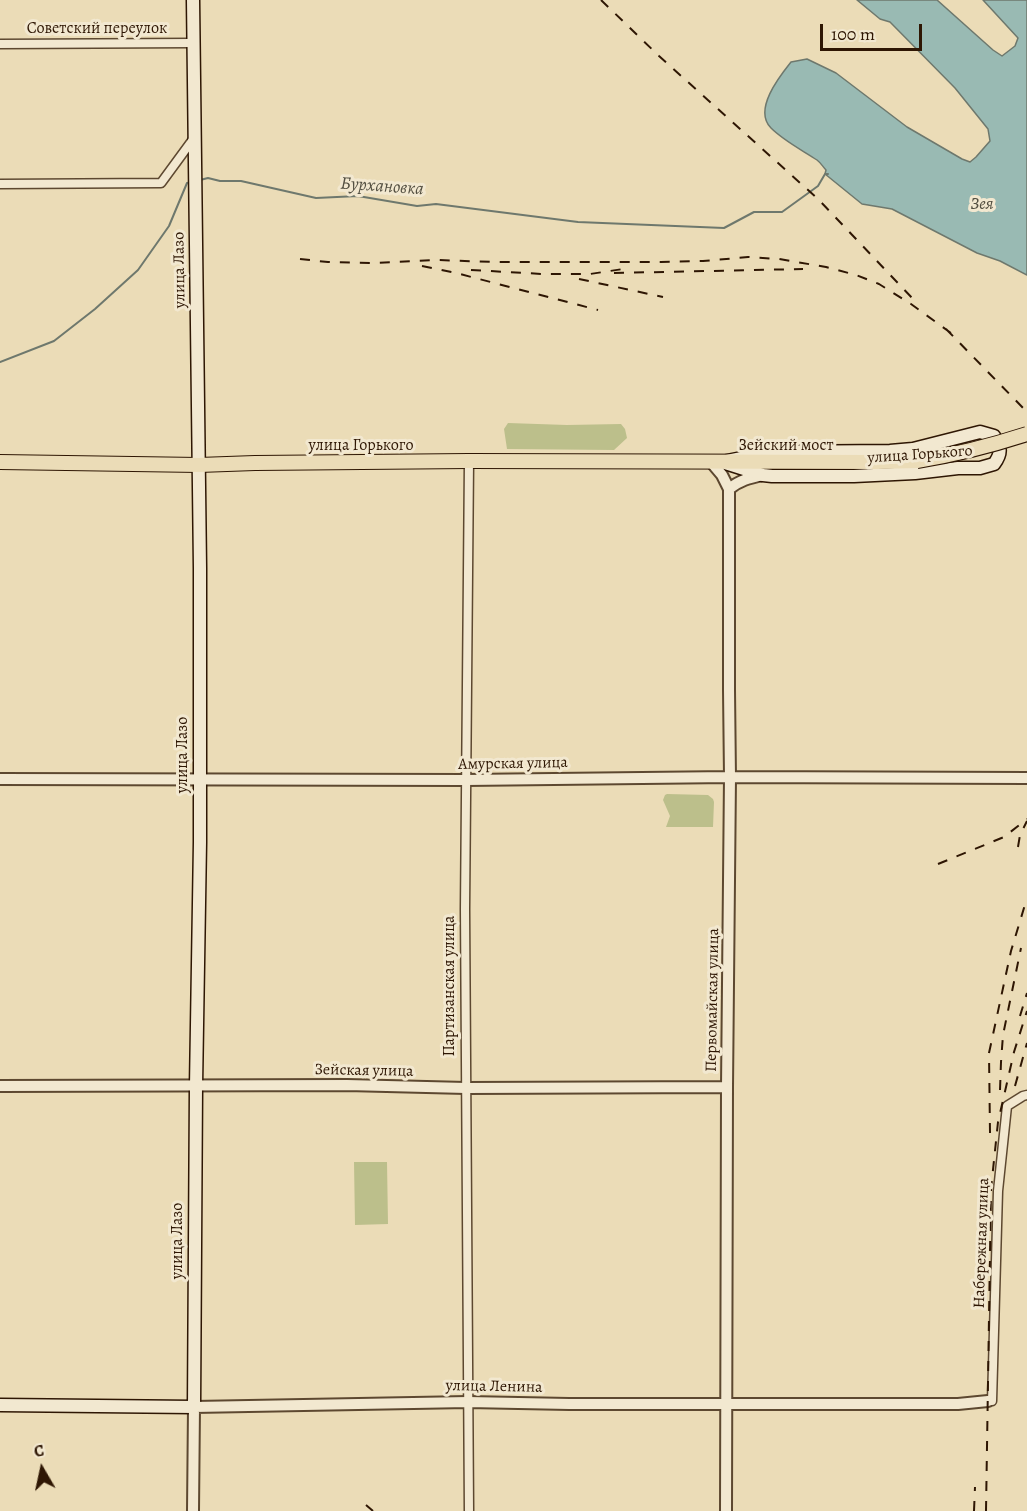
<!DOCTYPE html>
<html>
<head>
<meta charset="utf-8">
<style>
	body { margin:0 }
	#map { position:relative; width:1027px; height:1511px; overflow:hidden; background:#ebdcb7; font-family:Alegreya,serif }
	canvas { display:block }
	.north { position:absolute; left:12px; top:1439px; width:60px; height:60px; -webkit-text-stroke:4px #f2e8d0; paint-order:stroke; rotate:351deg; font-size:16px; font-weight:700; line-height:24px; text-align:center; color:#2e1603 }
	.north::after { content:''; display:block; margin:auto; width:21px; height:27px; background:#2e1603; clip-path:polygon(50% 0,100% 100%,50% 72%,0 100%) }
	.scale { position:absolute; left:820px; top:24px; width:102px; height:27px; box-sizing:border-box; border:3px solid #2e1603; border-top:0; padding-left:8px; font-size:18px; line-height:21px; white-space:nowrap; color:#2e1603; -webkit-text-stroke:4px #f2e8d0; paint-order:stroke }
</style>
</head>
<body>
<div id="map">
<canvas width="1027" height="1511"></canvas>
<div class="north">С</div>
<div class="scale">100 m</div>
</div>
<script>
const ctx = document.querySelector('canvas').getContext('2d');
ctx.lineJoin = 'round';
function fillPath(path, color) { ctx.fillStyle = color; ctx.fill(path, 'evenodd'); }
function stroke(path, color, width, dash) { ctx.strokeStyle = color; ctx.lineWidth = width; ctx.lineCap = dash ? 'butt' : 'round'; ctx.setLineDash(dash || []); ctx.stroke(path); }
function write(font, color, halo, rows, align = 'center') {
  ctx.font = font + ' Alegreya,serif'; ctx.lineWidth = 6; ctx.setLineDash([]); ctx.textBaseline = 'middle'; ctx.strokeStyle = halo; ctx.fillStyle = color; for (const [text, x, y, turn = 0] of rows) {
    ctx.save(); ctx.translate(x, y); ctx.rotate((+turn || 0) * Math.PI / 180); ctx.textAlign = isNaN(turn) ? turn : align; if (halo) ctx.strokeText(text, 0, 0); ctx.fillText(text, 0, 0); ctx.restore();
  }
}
fillPath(new Path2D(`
	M508,423L567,425L621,424L625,429L627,438L614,450L507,449L504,429Z
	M667,794L708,795L713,799L714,802L713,827H666L670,816L663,800L665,795Z
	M354,1162H387L388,1224L355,1225Z`), '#bcbf8b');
const water = new Path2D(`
	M857,0H937L993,50L1002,56L1015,46L1018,38L983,0H1027V275L1000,261L977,253L892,209L862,204L825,174L826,170C823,167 821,163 817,160C802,150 784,141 771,128C753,110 779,77 791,62L807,59L836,73L907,127L962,159L970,162L976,157L990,141L988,129L955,88L890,22L880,19Z`);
fillPath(water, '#99bab3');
stroke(water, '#6e786d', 1.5);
stroke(new Path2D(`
	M200,180L208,178L220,181H241L316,198L358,196L417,206L436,204L578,222L724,228L754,212H782L818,186L825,174H828
	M0,362L54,341L95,309L138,270L169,226L187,183L192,182`), '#6e786d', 2);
const minor = new Path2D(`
	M0,44L193,43
	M0,184L161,183L194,138
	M469,461L465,909L469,1511
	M988,1401H992L998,1191L1007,1106L1023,1096L1027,1095`);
const tertiary = new Path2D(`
	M711,462L722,475L729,489V690L730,777L727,1087L726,1511
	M729,489C740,480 749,478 763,475
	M0,779L466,780L730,777L1027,778
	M0,1086L347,1085L466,1088L727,1087
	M193,1511L194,1407L468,1402L569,1404H958L988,1401`);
const secondary = new Path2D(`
	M980,432L994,436C1001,448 1002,453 994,464L980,468H958L915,473L854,476H772L763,475L722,462L772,452L890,451L913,449Z
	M0,1405L194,1407L196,1086L200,842V568L193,0`);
const primary = new Path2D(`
	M0,462L199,465L255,463L469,461L878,462L917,461`);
stroke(minor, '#5d4830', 11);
stroke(tertiary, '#5d4830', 14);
stroke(secondary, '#2e1603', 15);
stroke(primary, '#2e1603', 16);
stroke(minor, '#f2e8d0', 8);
stroke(tertiary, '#f2e8d0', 10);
stroke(secondary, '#f2e8d0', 12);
stroke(primary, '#ebdcb7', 14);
stroke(new Path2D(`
	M601,0L659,56L818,199L915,301
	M300,259L328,262L374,263L437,260L494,262H661L703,261L748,257L779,259L826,267L856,275L879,284L911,304L951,333
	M422,266L456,273L598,310
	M471,270L543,274H590L623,269
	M614,273L803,269
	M579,279L663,297
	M946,329L1027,412
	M1018,847L1020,835L1027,821
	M938,864L1004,837L1027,819
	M1020,1016L1027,993
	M1015,1086L1027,1043
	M1000,1090L1001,1062L1003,1035L1021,948
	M990,1133L989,1053L1011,951L1027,898
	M366,1505L373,1511
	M974,1511L975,1487
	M986,1511L991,1189L998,1122L1014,1052L1027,1011`), '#2e1603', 2, [10, 10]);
const primaryBridge = new Path2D(`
	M917,461C955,455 990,446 1027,434`);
stroke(primaryBridge, '#2e1603', 16, []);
stroke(primaryBridge, '#ebdcb7', 14);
write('16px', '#2e1603', '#f2e8d0', [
	["Советский переулок",97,29],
	["улица Лазо",180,270,-91],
	["улица Горького",361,446],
	["Зейский мост",786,446],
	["улица Горького",920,455,-4],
	["улица Лазо",183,755,-90],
	["Амурская улица",513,764,-1],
	["Партизанская улица",450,986,-90],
	["Первомайская улица",713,1000,-89],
	["Зейская улица",364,1071,1],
	["улица Лазо",178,1241,-90],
	["Набережная улица",982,1243,-88],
	["улица Ленина",494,1387,1]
]);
write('italic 18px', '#534f41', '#f2e8d0', [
	["Бурхановка",382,187,4],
	["Зея",982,205]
]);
</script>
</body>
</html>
